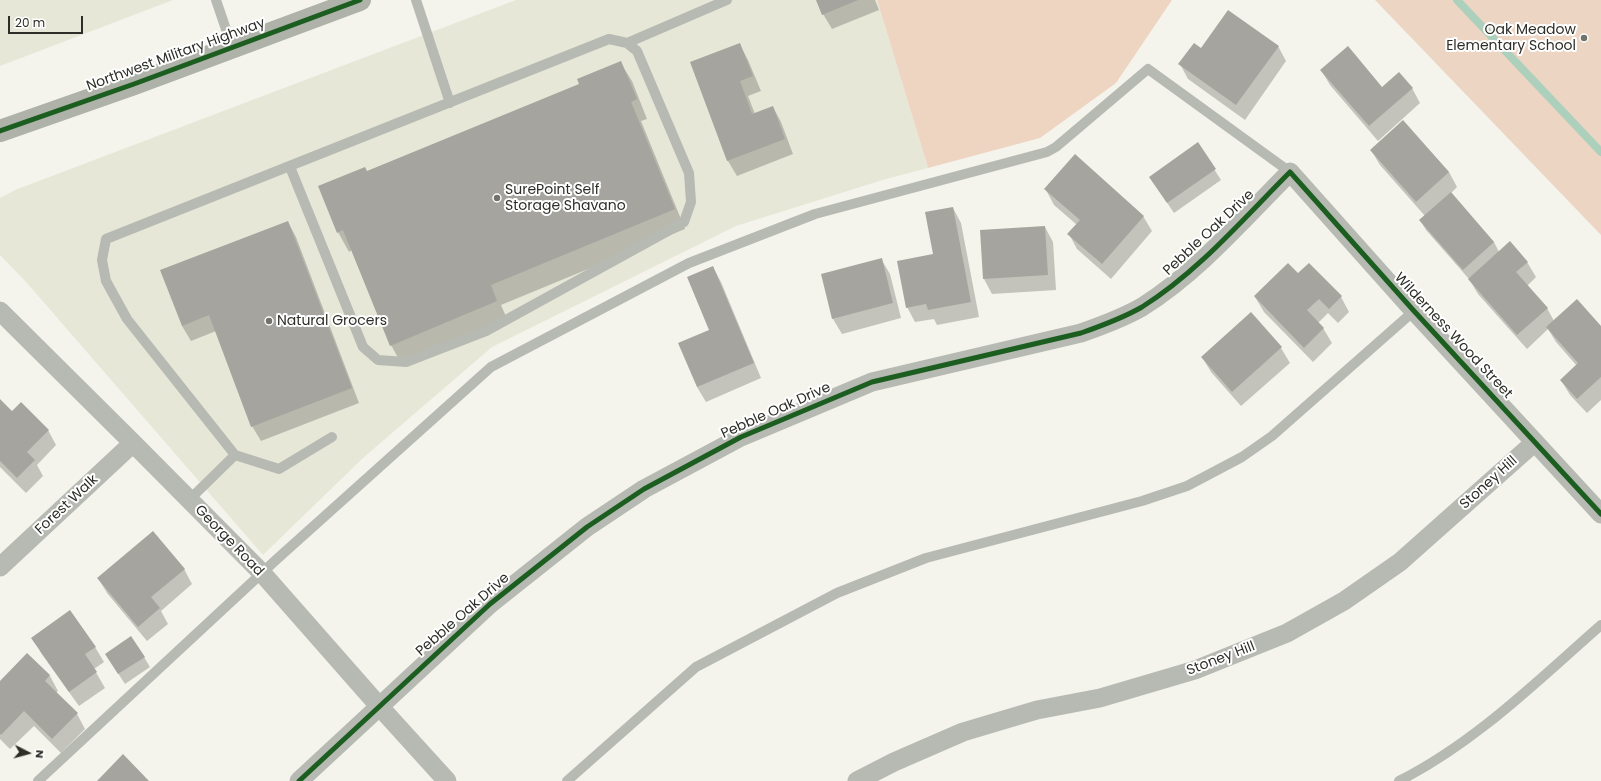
<!DOCTYPE html>
<html>
<head>
<meta charset="utf-8">
<style>
	body { margin:0 }
	#map { position:relative; width:1601px; height:781px; overflow:hidden; background:#f4f4ec; font-family:Poppins,sans-serif }
	canvas { display:block }
	.north { position:absolute; left:8px; top:733px; width:40px; height:40px; -webkit-text-stroke:3px #fff; paint-order:stroke; rotate:96deg; font-size:11px; font-weight:700; line-height:16px; text-align:center; color:#2e2e28 }
	.north::after { content:''; display:block; margin:auto; width:14px; height:18px; background:#2e2e28; clip-path:polygon(50% 0,100% 100%,50% 72%,0 100%) }
	.scale { position:absolute; left:8px; top:16px; width:75px; height:18px; box-sizing:border-box; border:2px solid #2e2e28; border-top:0; padding-left:5px; font-size:12px; line-height:14px; white-space:nowrap; color:#2e2e28; -webkit-text-stroke:3px #fff; paint-order:stroke }
</style>
</head>
<body>
<div id="map">
<canvas width="1601" height="781"></canvas>
<div class="north">N</div>
<div class="scale">20 m</div>
</div>
<script>
const ctx = document.querySelector('canvas').getContext('2d');
ctx.lineJoin = 'round';
function fillPath(path, color) { ctx.fillStyle = color; ctx.fill(path, 'evenodd'); }
function stroke(path, color, width, dash) { ctx.strokeStyle = color; ctx.lineWidth = width; ctx.lineCap = dash ? 'butt' : 'round'; ctx.setLineDash(dash || []); ctx.stroke(path); }
function write(font, color, halo, rows, align = 'center') {
  ctx.font = font + ' Poppins,sans-serif'; ctx.lineWidth = 4; ctx.setLineDash([]); ctx.textBaseline = 'middle'; ctx.strokeStyle = halo; ctx.fillStyle = color; for (const [text, x, y, turn = 0] of rows) {
    ctx.save(); ctx.translate(x, y); ctx.rotate((+turn || 0) * Math.PI / 180); ctx.textAlign = isNaN(turn) ? turn : align; if (halo) ctx.strokeText(text, 0, 0); ctx.fillText(text, 0, 0); ctx.restore();
  }
}
fillPath(new Path2D(`
	M0,0H173L0,66Z
	M516,0H877L928,168L886,179L736,226L492,347L363,458L263,555L27,283L0,255V198L15,190Z`), '#e7e7d8');
fillPath(new Path2D(`
	M1375,0H1601V235Z`), '#ecd5c3');
fillPath(new Path2D(`
	M877,0H1172L1116,83L1040,138L928,168Z`), '#eed5c2');
fillPath(new Path2D(`
	M817,0H875L879,10L832,29L823,14Z
	M740,45L748,60L761,91L748,96L755,114L773,107L781,122L793,154L737,176L728,161L691,63Z
	M1278,46L1286,61L1245,120L1188,79L1180,64L1201,50Z
	M620,62L632,81L647,119L641,121L685,229L501,305L508,321L402,365L391,345L352,250L349,252L338,232L367,172L580,85Z
	M1321,70L1382,88H1412L1420,103L1378,141L1330,85Z
	M1403,121L1449,172L1457,187L1451,193L1494,242L1499,252L1527,262L1536,277L1527,286L1547,308L1554,321L1601,327V400L1587,413L1570,395L1561,380L1577,366L1556,342L1548,329L1527,349L1478,294L1469,279L1426,230L1420,220L1425,216L1380,165L1371,150Z
	M1198,144L1221,180L1174,213L1150,177Z
	M1046,190L1143,216L1152,231L1111,279L1077,249L1069,234L1077,225L1054,205Z
	M953,208L961,223L979,317L937,325L934,319L915,322L907,307L934,255Z
	M288,222L296,237L359,403L261,441L252,426L216,331L191,341L182,326Z
	M1045,227L1053,242L1056,290L992,294L984,279Z
	M881,259L890,274L901,318L842,334L833,319Z
	M713,267L721,282L761,378L706,402L697,387L711,330Z
	M1298,275L1341,297L1349,312L1338,323L1328,313L1318,323L1323,328L1332,343L1313,362L1264,312L1255,297Z
	M1251,314L1281,348L1290,363L1241,406L1211,372L1202,357Z
	M0,400L12,412L48,430L56,445L37,465L43,476L26,493L0,467Z
	M184,569L192,584L161,611L168,624L147,641L107,593L98,578Z
	M33,638L95,647L104,662L94,669L105,688L79,706L41,653Z
	M27,654L50,676L58,691L56,693L77,714L85,729L61,753L34,726L10,749L0,739V682Z
	M144,657L150,667L125,684L112,664Z`), '#0003');
stroke(new Path2D(`
	M1457,0L1601,152`), '#acd0bc', 8);
fillPath(new Path2D(`
	M816,0H858L822,15Z
	M1228,10L1279,46L1236,105L1178,64L1194,43L1201,48Z
	M740,43L753,76L740,81L752,114L773,106L785,139L727,161L690,62Z
	M1348,46L1382,87L1399,72L1413,88L1369,126L1320,70Z
	M621,61L637,99L631,102L675,209L491,285L497,301L390,346L343,230L337,233L318,186L365,167L367,171L579,84L577,79Z
	M1403,120L1449,172L1416,202L1370,150Z
	M1198,142L1216,169L1167,203L1149,177Z
	M1075,154L1144,216L1102,264L1067,234L1080,220L1044,189Z
	M1451,192L1494,242L1463,270L1419,220Z
	M953,207L971,302L928,310L926,304L906,308L897,261L933,254L925,212Z
	M288,221L352,388L251,427L209,315L182,326L160,270Z
	M1045,226L1048,275L983,279L980,230Z
	M1510,241L1528,262L1516,272L1548,308L1517,335L1468,279Z
	M882,258L893,303L832,319L821,274Z
	M1288,263L1298,273L1309,263L1342,296L1329,309L1319,299L1307,310L1324,328L1304,348L1254,296Z
	M713,266L754,363L697,387L678,343L709,330L687,277Z
	M1577,299L1601,326V377L1577,399L1560,380L1578,363L1546,327Z
	M1251,312L1282,347L1232,392L1201,357Z
	M0,399L12,411L21,402L49,430L27,452L35,460L17,478L0,461Z
	M153,531L185,569L151,597L160,608L138,627L97,578Z
	M70,610L96,647L85,654L97,672L69,692L31,638Z
	M131,636L145,657L118,674L105,654Z
	M27,653L50,675L45,681L78,713L52,739L24,711L1,735L0,734V681Z
	M123,754L149,781H97Z`), '#a5a49e');
stroke(new Path2D(`
	M216,0L232,47
	M416,0L450,103
	M627,43L727,0
	M235,455L127,319L106,281L102,260L106,239L609,39L627,43L637,51L689,173L691,202L684,222L486,331L406,362L378,360L363,347L290,167
	M189,500L235,455L279,469L332,437
	M38,781L277,559L491,367L689,263L815,214L1047,152L1056,147L1148,69L1290,172
	M567,781L696,667L837,593L926,558L1142,501L1187,486L1242,457L1272,436L1414,311
	M1399,781C1476,742 1537,681 1601,625`), '#b7b9b3', 10);
stroke(new Path2D(`
	M0,311L133,443L262,573L379,706L447,781
	M0,567L133,443
	M299,781L490,604L587,527L644,489L741,437L872,382L1081,333C1101,326 1123,318 1142,307C1198,272 1243,219 1290,172L1414,311L1601,514
	M857,781L894,762L963,732L1037,710L1100,698L1195,670L1287,633L1344,601L1400,562L1535,442`), '#b7b9b3', 19);
stroke(new Path2D(`
	M0,131L134,84L360,0`), '#aeb2a9', 22);
stroke(new Path2D(`
	M0,131L134,84L360,0
	M299,781L490,604L587,527L644,489L741,437L872,382L1081,333C1101,326 1123,318 1142,307C1198,272 1243,219 1290,172L1414,311L1601,514`), '#1b5e20', 5);
for (const [x, y, r, color] of [
	[1584,38,4,"#73736d"],
	[497,198,4,"#73736d"],
	[269,321,4,"#73736d"]
]) { const dot = new Path2D(); dot.arc(x, y, r, 0, 2 * Math.PI); ctx.fillStyle = color; ctx.fill(dot); stroke(dot, '#fff', 1.5); }
write('14px', '#2e2e28', '#fff', [
	["Oak Meadow",1576,30,"right"],
	["Elementary School",1576,46,"right"],
	["SurePoint Self",505,190],
	["Storage Shavano",505,206],
	["Natural Grocers",277,321]
], 'left');
write('14px', '#2e2e28', '#fff', [
	["Northwest Military Highway",176,55,-20],
	["Pebble Oak Drive",1209,233,-43],
	["Wilderness Wood Street",1453,336,47],
	["Pebble Oak Drive",776,411,-24],
	["Stoney Hill",1489,483,-42],
	["Forest Walk",67,505,-43],
	["George Road",229,541,46],
	["Pebble Oak Drive",463,615,-41],
	["Stoney Hill",1221,659,-21]
]);
</script>
</body>
</html>
